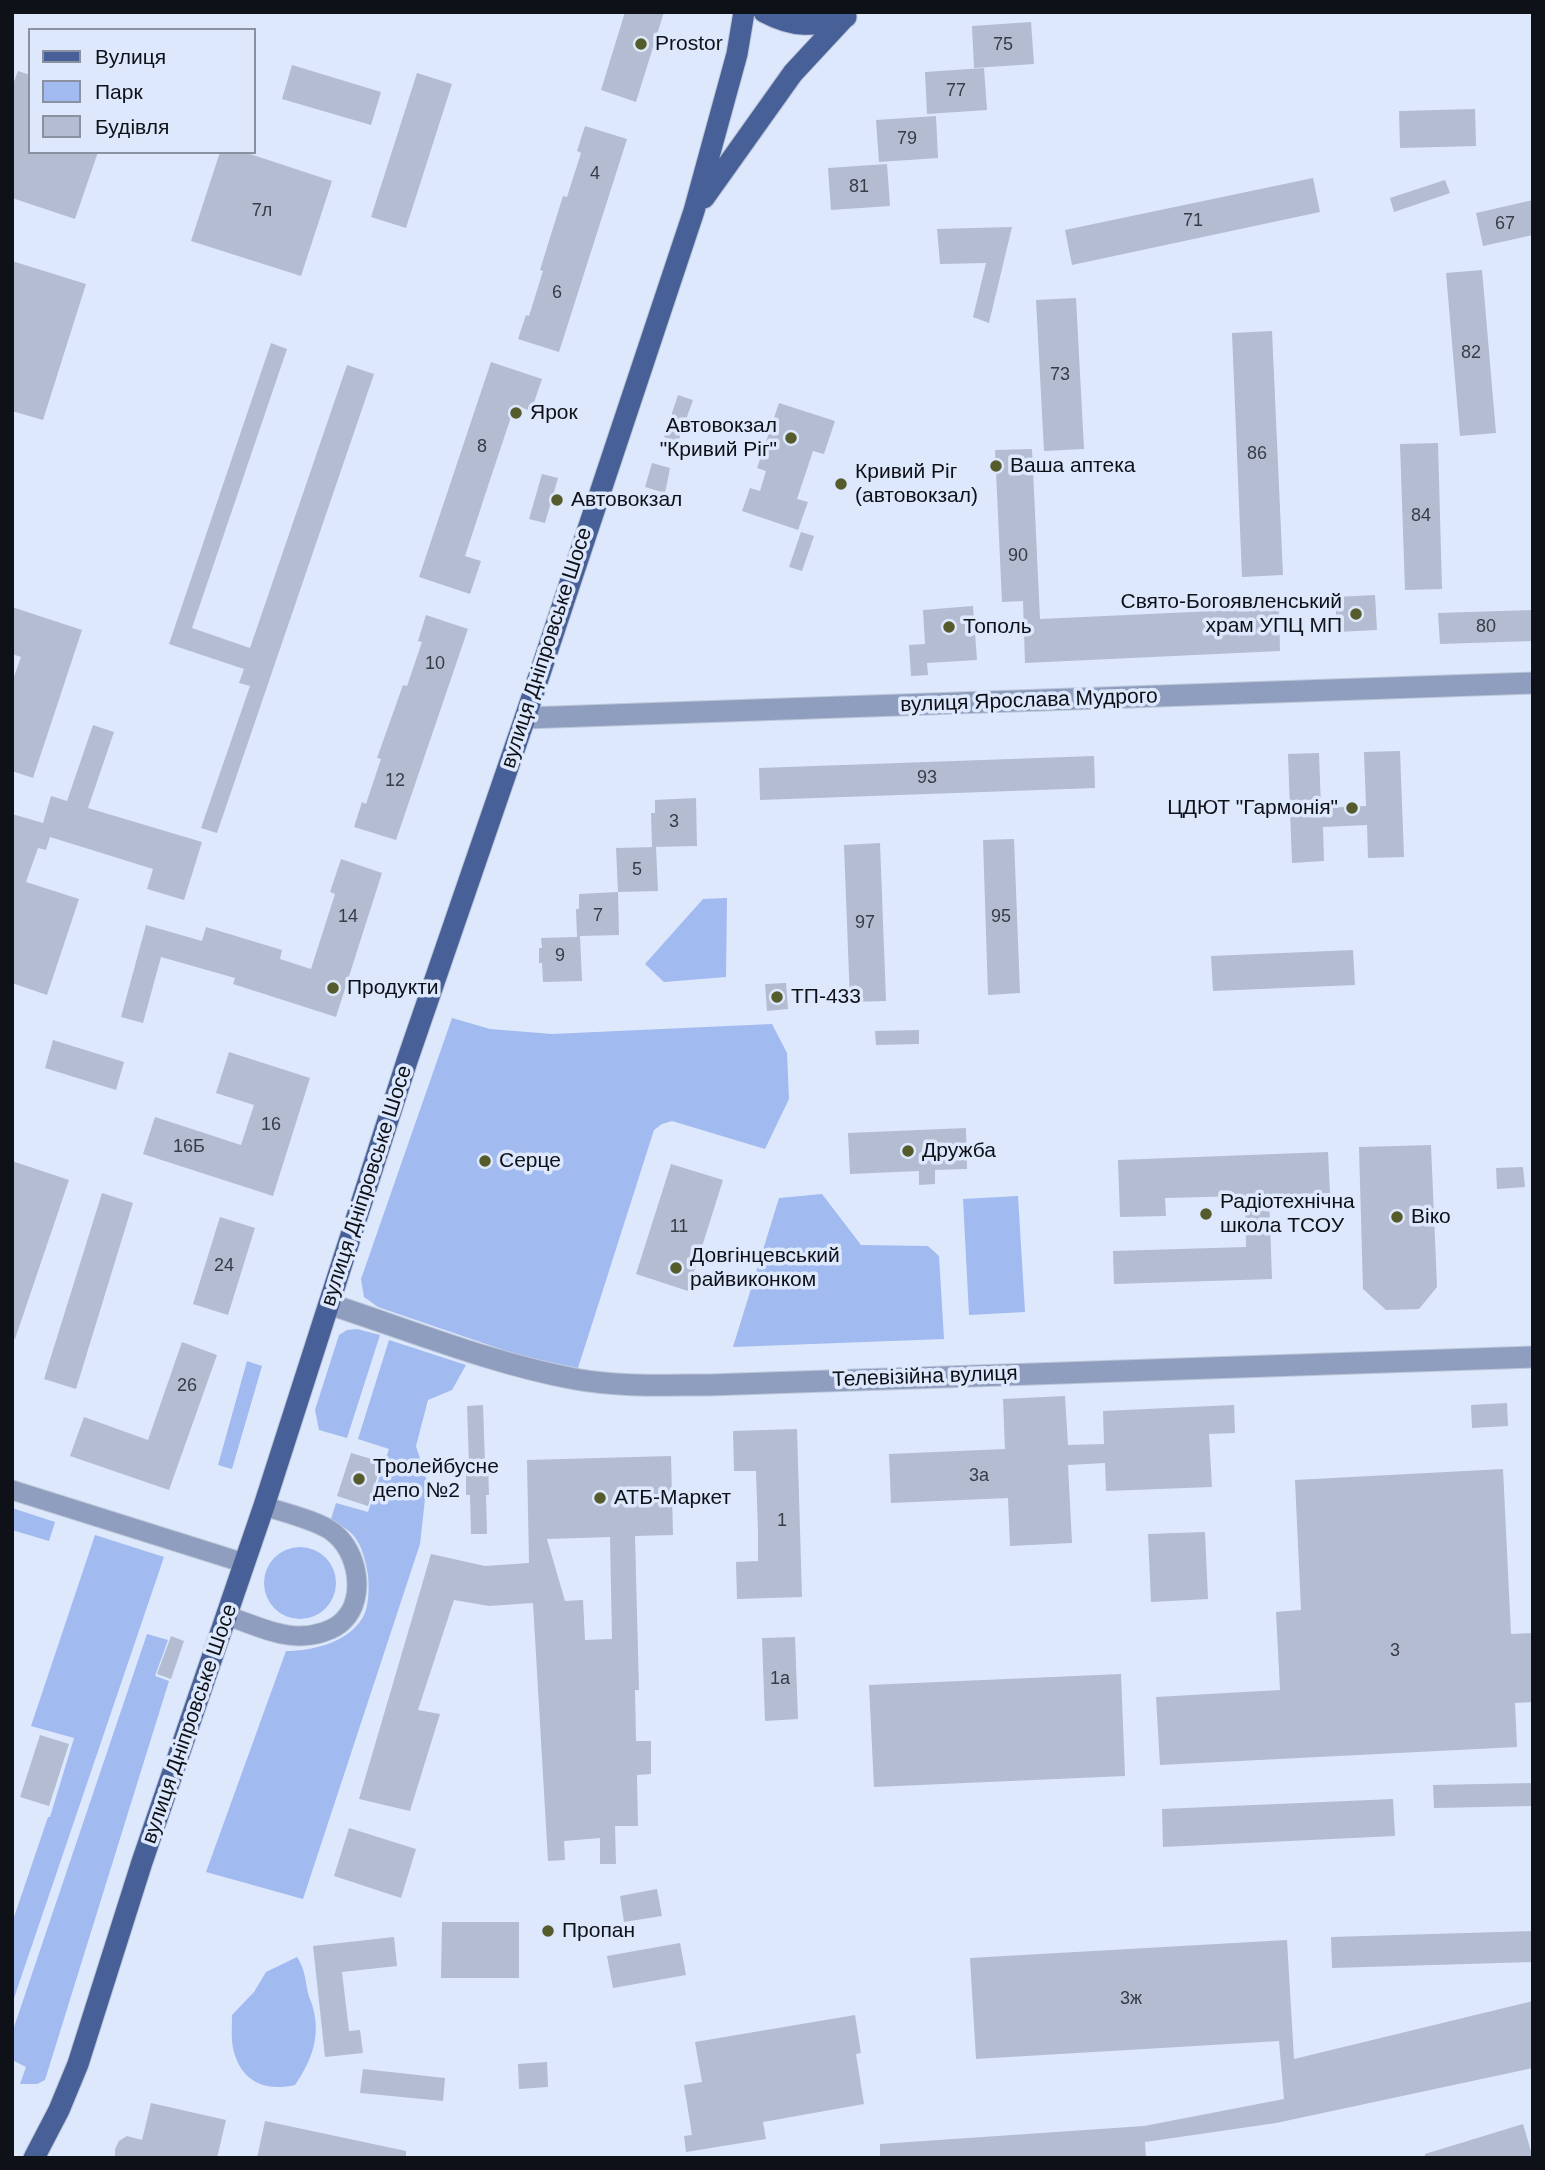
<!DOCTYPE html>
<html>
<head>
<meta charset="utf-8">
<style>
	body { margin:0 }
	#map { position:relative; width:1545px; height:2170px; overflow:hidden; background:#dde8fd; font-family:Helvetica,sans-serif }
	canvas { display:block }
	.frame { position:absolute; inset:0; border:14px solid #0e1118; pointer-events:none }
	.legend { position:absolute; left:28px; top:28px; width:228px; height:126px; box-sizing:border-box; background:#dde8fd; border:2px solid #8a92a1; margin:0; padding:9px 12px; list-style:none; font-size:21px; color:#0e1118 }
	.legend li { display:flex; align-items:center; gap:14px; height:35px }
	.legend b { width:35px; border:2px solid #8a92a1 }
</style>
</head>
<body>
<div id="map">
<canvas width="1545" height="2170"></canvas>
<div class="frame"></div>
<ul class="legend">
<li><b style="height:9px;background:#486098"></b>Вулиця</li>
<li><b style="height:19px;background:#a1baef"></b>Парк</li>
<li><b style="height:19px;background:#b3bcd1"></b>Будівля</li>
</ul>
</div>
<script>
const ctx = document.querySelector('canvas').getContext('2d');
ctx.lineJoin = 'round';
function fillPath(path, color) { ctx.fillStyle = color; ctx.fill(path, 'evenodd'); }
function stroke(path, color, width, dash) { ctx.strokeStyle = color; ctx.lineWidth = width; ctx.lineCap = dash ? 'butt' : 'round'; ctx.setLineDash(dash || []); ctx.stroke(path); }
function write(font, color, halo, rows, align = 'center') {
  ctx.font = font + ' Helvetica,sans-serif'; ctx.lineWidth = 7; ctx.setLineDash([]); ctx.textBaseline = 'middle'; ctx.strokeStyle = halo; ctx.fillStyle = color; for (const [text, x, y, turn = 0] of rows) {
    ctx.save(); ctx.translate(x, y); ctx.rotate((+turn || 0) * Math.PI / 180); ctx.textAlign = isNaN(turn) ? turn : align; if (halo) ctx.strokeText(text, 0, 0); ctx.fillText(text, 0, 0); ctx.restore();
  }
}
fillPath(new Path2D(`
	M727,898L726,977L664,982L645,964L703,899Z
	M452,1018L490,1029L552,1034L772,1024L787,1053L789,1099L765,1149L672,1121L662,1124L654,1130L578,1368L521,1356L378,1307L364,1297L361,1279Z
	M822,1194L861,1245L928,1246L939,1256L944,1339L733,1347L779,1198Z
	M1018,1196L1025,1312L969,1315L963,1199Z
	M357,1329L380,1335L347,1438L319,1430L315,1410L339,1335L347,1330Z
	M389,1340L466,1365L452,1390L428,1400L416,1446L427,1481L420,1544L303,1899L206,1872L286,1651C313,1651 352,1642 365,1613C369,1602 369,1587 368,1575C366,1562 362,1545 353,1535C348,1529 338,1524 331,1519L336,1503L368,1512L389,1449L358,1439Z
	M247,1361L262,1366L232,1469L218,1465Z
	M12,1508L55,1522L49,1541L12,1530Z
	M95,1535L164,1557L12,2004V1923L48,1817H50L74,1738L31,1726Z
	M264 1583a36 36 0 1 1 72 0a36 36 0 1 1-72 0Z
	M147,1634L168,1640L155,1676L169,1681L45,2080L37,2084H20L26,2067L12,2060V2033Z
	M297,1957C305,1969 305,1979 308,1993C309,1998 312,2003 313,2008C321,2037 311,2062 295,2085C264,2092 240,2081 233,2048C231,2038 232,2025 232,2015L254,1992L266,1972Z`), '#a1baef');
fillPath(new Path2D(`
	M625,12H664L636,102L601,90Z
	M1031,22L1034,64L974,68L972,26Z
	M292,65L381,92L371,125L282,99Z
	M984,68L987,110L927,114L925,72Z
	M18,71L30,75V152H98L75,219L12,198V87Z
	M417,73L452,84L406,228L371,217Z
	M1475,109L1476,146L1400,148L1399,111Z
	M936,116L938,158L879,162L876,120Z
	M585,126L627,139L559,352L518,339L526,315L529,316L543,271L540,270L548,244L563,196L567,197L581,153L577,151Z
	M220,152H244L332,181L301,276L191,241Z
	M887,164L890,206L831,210L828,168Z
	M1313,178L1320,212L1072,265L1065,230Z
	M1445,180L1450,193L1394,212L1390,198Z
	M1533,200V235L1483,246L1476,213Z
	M1012,227L989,323L973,317L986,263L940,264L937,229Z
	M12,261L86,284L43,420L12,411Z
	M1482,270L1496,433L1460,436L1446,273Z
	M1076,298L1084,449L1044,451L1036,300Z
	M1272,331L1283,575L1242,577L1232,333Z
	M271,343L287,349L192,628L250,648L347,365L374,374L217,833L201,828L250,686L239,683L244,669L169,644Z
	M491,362L542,379L531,411L515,405L489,483L465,556L481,561L470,594L419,577Z
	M678,395L693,400L678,442L664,437Z
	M779,403L835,421L824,454L813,451L797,499L808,502L798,530L742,511L750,488L760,491L766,471L757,468Z
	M1438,443L1442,589L1405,590L1400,444Z
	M1032,449L1040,619L1279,608L1280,651L1025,663L1023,601L1002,602L995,450Z
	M652,463L670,468L665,493L645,487Z
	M542,474L558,478L545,523L529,519Z
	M801,532L814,536L802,571L789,567Z
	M1375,595L1377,630L1337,632L1335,597Z
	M973,606L977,660L927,663L928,675L911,676L909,645L925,644L923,610Z
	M12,607L82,630L33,778L12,771V682L21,657L12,654Z
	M1533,610V641L1440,644L1438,613Z
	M426,615L468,629L396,840L354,827L362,802L366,804L381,759L377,758L403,685L407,686L422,642L418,641Z
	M93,725L114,732L88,808L202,842L184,900L147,889L153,869L50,837L46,850L38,848L26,882L79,899L47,995L12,983V814L43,823L51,796L67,801Z
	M1400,751L1404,857L1368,858L1367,825L1323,827L1324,861L1292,863L1288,754L1319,753L1321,808L1366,806L1364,752Z
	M1094,756L1095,788L760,800L759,768Z
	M696,798L697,846L652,847L651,813H655V800Z
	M1014,839L1020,993L988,995L983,840Z
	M880,843L886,1001L850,1002L844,845Z
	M656,847L658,891L618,892L616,848Z
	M341,859L382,873L336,1017L233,984L235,978L161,957L143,1023L121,1017L146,925L202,941L206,927L282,950L280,959L311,969L335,894L330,892Z
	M618,892L619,935L580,936L582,981L543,982L542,963H539V948H542L541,938L577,937L576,909H579V894Z
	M1353,950L1355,985L1213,991L1211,956Z
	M786,983L788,1009L767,1011L765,984Z
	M919,1030V1044L876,1045L875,1031Z
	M53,1040L124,1062L116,1090L45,1068Z
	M229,1052L310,1078L273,1196L143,1154L155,1117L241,1145L254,1105L216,1093Z
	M966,1128L967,1169L935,1170V1184L919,1185V1171L850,1174L848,1133Z
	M1431,1145L1437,1287L1419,1309L1386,1310L1363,1289L1359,1147Z
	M1328,1152L1330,1193L1269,1195L1272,1279L1114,1284L1113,1251L1246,1247L1245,1196L1165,1198L1166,1216L1120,1217L1118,1160Z
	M12,1161L69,1180L15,1339H12Z
	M671,1164L723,1180L688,1291L636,1274Z
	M1523,1167L1525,1187L1497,1189L1496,1168Z
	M102,1193L133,1203L76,1389L44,1379Z
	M220,1217L255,1228L228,1315L193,1304Z
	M182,1342L217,1355L169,1490L70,1456L84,1417L148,1440Z
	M1065,1396L1068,1445L1104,1444L1103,1411L1234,1405L1235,1433L1209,1434L1212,1487L1106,1491L1105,1463L1068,1465L1072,1543L1010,1546L1008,1498L891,1503L889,1454L1005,1449L1003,1399Z
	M1507,1403L1508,1426L1472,1428L1471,1405Z
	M483,1405L485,1464H488L489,1495H486L487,1534H471L470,1495H466V1464H469L467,1406Z
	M797,1429L802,1597L737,1599L736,1562L758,1561V1533L756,1471H734L733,1431Z
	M351,1453L382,1462L368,1506L337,1496Z
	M671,1456L673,1535L635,1536L639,1690H635L636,1741H651V1774L637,1775L638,1826H615L616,1864H600V1838L564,1841L565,1860L548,1861L533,1603L489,1606L454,1600L418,1710L440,1714L410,1811L359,1799L431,1554L485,1566L529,1563L527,1460ZM610,1537L612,1639L585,1640L583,1600L565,1601L547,1539Z
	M1503,1469L1511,1634L1533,1633V1702L1515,1703L1517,1747L1160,1765L1156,1697L1280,1690L1276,1612L1301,1610L1295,1480Z
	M1205,1532L1208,1599L1151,1602L1148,1534Z
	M171,1636L184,1641L171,1679L157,1674Z
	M795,1637L798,1719L765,1721L762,1638Z
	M1121,1674L1125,1776L874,1787L869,1685Z
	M40,1735L69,1744L49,1806L20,1797Z
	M1532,1783V1806L1434,1808L1433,1785Z
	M1393,1799L1395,1836L1163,1847L1162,1809Z
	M349,1828L416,1849L401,1898L334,1876Z
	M657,1889L662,1916L624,1922L620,1896Z
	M442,1922H519V1978H441Z
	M1533,1931V1962L1332,1968L1331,1937Z
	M394,1937L397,1966L342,1972L349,2031L360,2030L363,2053L325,2057L313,1946Z
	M1287,1940L1294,2059L1533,2001V2068L1276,2123L1145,2142L1146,2158H880V2144L1144,2126L1284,2099L1279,2041L976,2059L970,1958Z
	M680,1943L686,1975L613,1988L607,1956Z
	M855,2015L861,2053L856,2054L864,2104L763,2122L766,2139L686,2152L684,2136L692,2135L684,2085L702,2082L695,2042Z
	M547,2062L548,2087L519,2089L518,2064Z
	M363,2069L445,2078L443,2101L360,2093Z
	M151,2103L226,2120L217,2158H115V2149L119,2141L127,2136L142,2140Z
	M265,2121L406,2151V2158H257Z
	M1523,2124L1533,2158H1425V2154Z`), '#b3bcd1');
const minor = new Path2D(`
	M12,1490L244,1563
	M227,1616C250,1623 275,1636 299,1636C314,1636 334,1631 344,1620C366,1597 358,1552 334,1533C320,1521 282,1512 264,1506`);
const tertiary = new Path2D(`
	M525,718L1533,683
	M329,1304C409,1330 493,1364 575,1379C619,1387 664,1385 709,1385L1533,1357`);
const primary = new Path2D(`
	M764,12C796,29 812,26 846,17
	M704,198L793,73L845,17
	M34,2158L59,2110L78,2064L142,1862L264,1506L407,1061L525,718L694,211L737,54L744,12`);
stroke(minor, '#bcc6d8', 21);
stroke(tertiary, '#bcc6d8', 23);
stroke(primary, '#bcc6d8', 23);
stroke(minor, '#8f9ebe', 19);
stroke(tertiary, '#8f9ebe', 21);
stroke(primary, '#486098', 21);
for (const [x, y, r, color] of [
	[641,44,7,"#555b2a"],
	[516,413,7,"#555b2a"],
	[791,438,7,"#555b2a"],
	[996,466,7,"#555b2a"],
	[841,484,7,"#555b2a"],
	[557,500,7,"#555b2a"],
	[1356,614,7,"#555b2a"],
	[949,627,7,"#555b2a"],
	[1352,808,7,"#555b2a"],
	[333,988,7,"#555b2a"],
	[777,997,7,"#555b2a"],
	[908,1151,7,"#555b2a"],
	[485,1161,7,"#555b2a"],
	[1206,1214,7,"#555b2a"],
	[1397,1217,7,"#555b2a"],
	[676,1268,7,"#555b2a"],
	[359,1479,7,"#555b2a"],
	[600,1498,7,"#555b2a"],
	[548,1931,7,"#555b2a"]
]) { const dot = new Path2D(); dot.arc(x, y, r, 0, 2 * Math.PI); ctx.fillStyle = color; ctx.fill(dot); stroke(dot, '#dde8fd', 2.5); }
write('18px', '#373c46', null, [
	["75",1003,45],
	["77",956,91],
	["79",907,139],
	["4",595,174],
	["81",859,187],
	["7л",262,211],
	["71",1193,221],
	["67",1505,224],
	["6",557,293],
	["82",1471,353],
	["73",1060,375],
	["8",482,447],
	["86",1257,454],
	["84",1421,516],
	["90",1018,556],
	["80",1486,627],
	["10",435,664],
	["93",927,778],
	["12",395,781],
	["3",674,822],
	["5",637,870],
	["7",598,916],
	["14",348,917],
	["95",1001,917],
	["97",865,923],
	["9",560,956],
	["16",271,1125],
	["16Б",189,1147],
	["11",679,1227],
	["24",224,1266],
	["26",187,1386],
	["3а",979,1476],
	["1",782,1521],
	["3",1395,1651],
	["1а",780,1679],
	["3ж",1131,1999]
]);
write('21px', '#0e1118', '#dde8fd', [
	["Prostor",655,44],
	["Ярок",530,413],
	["Автовокзал",777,426,"right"],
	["\"Кривий Ріг\"",777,450,"right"],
	["Ваша аптека",1010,466],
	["Кривий Ріг",855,472],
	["(автовокзал)",855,496],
	["Автовокзал",571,500],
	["Свято-Богоявленський",1342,602,"right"],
	["храм УПЦ МП",1342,626,"right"],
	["Тополь",963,627],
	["ЦДЮТ \"Гармонія\"",1338,808,"right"],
	["Продукти",347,988],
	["ТП-433",791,997],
	["Дружба",922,1151],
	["Серце",499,1161],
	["Радіотехнічна",1220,1202],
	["школа ТСОУ",1220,1226],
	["Віко",1411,1217],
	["Довгінцевський",690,1256],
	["райвиконком",690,1280],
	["Тролейбусне",373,1467],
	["депо №2",373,1491],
	["АТБ-Маркет",614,1498],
	["Пропан",562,1931]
], 'left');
write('21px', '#0e1118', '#dde8fd', [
	["вулиця Дніпровське Шосе",547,648,-72],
	["вулиця Ярослава Мудрого",1029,701,-2],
	["вулиця Дніпровське Шосе",367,1186,-72],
	["Телевізійна вулиця",925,1377,-2],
	["вулиця Дніпровське Шосе",190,1724,-71]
]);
</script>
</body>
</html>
